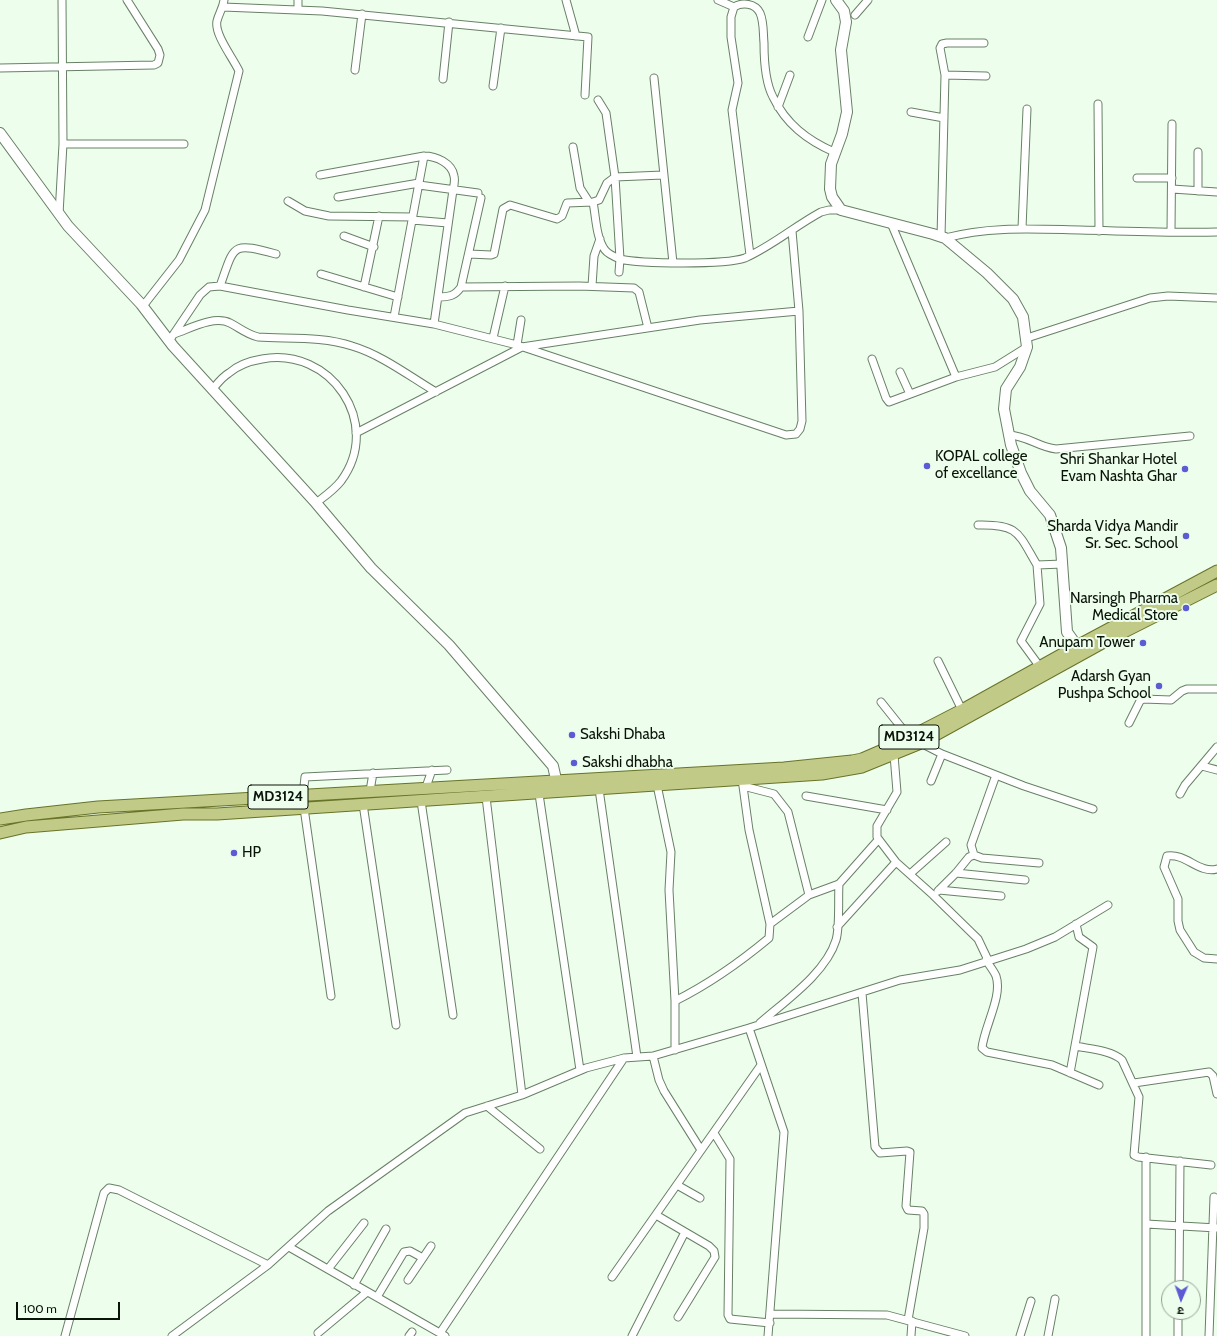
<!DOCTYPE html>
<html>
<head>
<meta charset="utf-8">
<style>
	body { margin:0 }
	#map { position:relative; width:1217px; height:1336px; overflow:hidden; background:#edfeec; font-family:Cabin,"Noto Sans Devanagari",sans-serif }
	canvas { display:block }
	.north { position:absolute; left:1161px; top:1280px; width:40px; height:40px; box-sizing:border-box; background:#edfeec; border:1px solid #92a091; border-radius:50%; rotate:182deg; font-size:11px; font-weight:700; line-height:16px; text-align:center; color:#0a1309 }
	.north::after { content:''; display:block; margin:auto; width:14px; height:18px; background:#5c5bd3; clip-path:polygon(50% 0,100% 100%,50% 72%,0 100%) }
	.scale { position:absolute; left:16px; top:1302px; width:104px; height:18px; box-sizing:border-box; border:2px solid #0a1309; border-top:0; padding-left:5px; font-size:12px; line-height:14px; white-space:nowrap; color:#0a1309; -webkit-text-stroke:3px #edfeec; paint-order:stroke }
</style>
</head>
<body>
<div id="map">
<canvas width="1217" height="1336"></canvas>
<div class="north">उ</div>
<div class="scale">100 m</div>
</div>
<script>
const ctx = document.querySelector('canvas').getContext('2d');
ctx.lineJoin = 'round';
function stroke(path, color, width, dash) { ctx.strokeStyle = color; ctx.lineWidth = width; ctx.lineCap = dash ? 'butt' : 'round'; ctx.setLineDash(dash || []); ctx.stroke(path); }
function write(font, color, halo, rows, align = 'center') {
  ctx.font = font + ' Cabin,sans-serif'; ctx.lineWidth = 4; ctx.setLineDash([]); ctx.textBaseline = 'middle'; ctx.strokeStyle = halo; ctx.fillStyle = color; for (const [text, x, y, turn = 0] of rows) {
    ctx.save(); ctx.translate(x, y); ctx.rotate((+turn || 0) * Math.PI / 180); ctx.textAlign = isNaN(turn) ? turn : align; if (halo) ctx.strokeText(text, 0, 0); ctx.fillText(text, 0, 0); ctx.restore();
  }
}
const street = new Path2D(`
	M566,0L576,36
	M718,0L734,7
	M223,7L322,11L588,37L585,95
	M298,10V0
	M855,15L868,0
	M808,37L822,0
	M0,68L154,65L158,63L160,55L158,49L127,0
	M355,70L362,14
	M945,75L986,76
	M654,78L673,263
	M443,79L449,22
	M493,86L501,28
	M598,100L606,113L615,177L620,259L619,272
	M1098,104L1099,231
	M778,107L790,75
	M911,112L944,118
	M63,144H184
	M573,147L580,188L589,202
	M1198,152V191
	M320,175L424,156C436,156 452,163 454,176C455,180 454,186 453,190L434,324
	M1137,178H1172
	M419,185L478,193
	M1172,189L1217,192
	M338,197L419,183
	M288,201L305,211L329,216L413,217
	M593,202C596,217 596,238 605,250C608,254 615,257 620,259C641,264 725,265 745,258C772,246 795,226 821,212L829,210H841
	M59,214L63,144L62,0
	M412,220L448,223
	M891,223L956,377
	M1022,228L1027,109
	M1171,232L1172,124
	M344,236L374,247
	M941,237L945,75L940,48L942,44L947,43H984
	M945,238C990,226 1034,229 1080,230C1126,231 1171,233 1217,232
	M469,254L491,255L494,254L503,209L510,205L557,219L562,216L567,203L593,202L599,200L607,183L615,177L663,175
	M750,255L732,110L738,83L731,37V17L734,7C742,2 755,3 760,13C764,22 763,33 764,43C764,59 765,82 773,97C786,124 807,140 834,152
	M321,274L398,297
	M220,286C235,244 231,242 276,254
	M592,286L594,256L600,239
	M364,287L379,216
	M461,287L579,286L634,288L639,292L648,328
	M438,297C449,297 455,296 461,287L481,198
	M143,306L179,260L205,210L239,71C233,58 214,34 217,21C219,13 223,8 224,0
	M394,317L424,156
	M174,334C189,329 214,315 230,323C240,328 246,334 258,337C288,339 323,336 352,346C382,355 409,376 436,392
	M493,338L505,286
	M1027,338L1150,298L1168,296L1217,298
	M169,341L200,295L209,287L220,286L348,310L434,324L517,345L786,435L796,434L800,429L802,421L799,311L792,231
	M517,345L521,320
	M872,359L886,398L889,402L956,377L995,367L1027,347
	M900,372L910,394
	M212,390C217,384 222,377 229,373C238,365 250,361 262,359C330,346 384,423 341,481C334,490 325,496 316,503
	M356,433L522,347L700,320L799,311
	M1009,435C1028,436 1038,447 1056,449L1190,436
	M978,525C1019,524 1018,533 1037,565L1063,564
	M1037,565L1040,604L1021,641L1040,667
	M938,661L962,710
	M881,702L909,737L942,754L1024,786L1093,809
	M1129,723L1140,701L1143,699L1171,700L1182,691L1187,689H1217
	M894,755L897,792L877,826V837L896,862L933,895L978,939L988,960
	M1202,766L1217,770
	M996,775L971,845L974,855L982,858L1039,863
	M742,779L749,830L770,924
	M931,781L942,754
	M657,785L671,852L669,890L675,1001
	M743,786L774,794L788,812L809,895
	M426,787L432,770
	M599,789L637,1057
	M370,791L373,773
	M539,794L580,1070
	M1180,794L1185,785L1217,747
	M303,795L305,777L447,770
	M806,796L887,810
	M486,797L522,1095
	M421,801L453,1015
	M363,804L396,1025
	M304,808L331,996
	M1217,869C1199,874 1186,853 1167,856L1164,867L1178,899V921L1180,930L1194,952L1204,958L1217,959
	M956,873L1025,880
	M910,874L946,842
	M939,890L1001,896
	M938,891L956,873L969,857L974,855
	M837,927L896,862
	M986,960C989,965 994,971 996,976C1003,996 984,1027 982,1048L987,1052L1052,1065L1099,1085
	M862,993L875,1147L880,1153L907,1151L910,1152L906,1206L908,1210L922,1211L924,1214V1228L908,1320
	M760,1023C785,1001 826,973 836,940C840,927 838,899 839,884
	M749,1028L784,1132L768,1336
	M1075,1046C1089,1049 1111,1050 1122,1060L1139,1097L1134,1155L1138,1157L1211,1165
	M675,1050V1001C709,984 739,963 769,938L770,924L809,895L839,884L878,840
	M653,1056L659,1080L664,1091L701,1150
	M1070,1073L1093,947L1079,937L1076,924
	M1134,1083L1209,1072L1213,1076L1217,1094
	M487,1106L540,1149
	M714,1133L730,1159L728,1315L730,1319L770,1323
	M677,1185L700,1198
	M656,1215L709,1246L714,1251L715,1257L678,1317
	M1146,1224L1217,1228
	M289,1247L445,1336
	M328,1269L364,1223
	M612,1277L761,1065
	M408,1280L431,1246
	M354,1285L386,1229
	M1179,1288L1180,1161
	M377,1297L404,1252L410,1251L423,1258
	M770,1314L887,1315L965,1336
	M318,1333L367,1292
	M440,1333L624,1058
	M65,1336L104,1193L109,1188L119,1190L268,1265
	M172,1336L268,1265L328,1211L465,1113L522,1095L586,1068L624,1058L653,1056L749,1028L900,980L960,970L1026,949L1055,937L1108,905
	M409,1336L412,1332
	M632,1336L685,1232
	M911,1336L912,1321
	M1020,1336L1031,1301
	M1048,1336L1055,1299
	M1146,1336V1157
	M1178,1336V1312
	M1209,1336L1214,1197`);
const secondary = new Path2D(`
	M836,0L844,11L846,22L841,50L847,112L842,134L831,164L830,189L832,197L841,210L933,234L945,238L987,273L1013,299L1023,317L1027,347L1020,367L1006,389L1004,409L1011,445L1021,473L1030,491L1050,515L1061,548L1067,632L1077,646
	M0,133L68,226L141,304L173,346L316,503L371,568L449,645L553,766L558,788`);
const primary = new Path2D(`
	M0,819L26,815L98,807L784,768L852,761L862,759L892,746L962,710L1077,646L1217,571
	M0,833L26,827L183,814H217L822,774L862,767L921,743L1104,642L1217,585`);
stroke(street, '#688166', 9);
stroke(secondary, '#688166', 12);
stroke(primary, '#687328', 13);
stroke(street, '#fff', 7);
stroke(secondary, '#fff', 10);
stroke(primary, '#c2ca88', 11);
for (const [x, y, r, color] of [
	[927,466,4,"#5c5bd3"],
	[1185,469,4,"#5c5bd3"],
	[1186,536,4,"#5c5bd3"],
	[1186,608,4,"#5c5bd3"],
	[1143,643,4,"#5c5bd3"],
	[1159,686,4,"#5c5bd3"],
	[572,735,4,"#5c5bd3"],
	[574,763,4,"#5c5bd3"],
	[234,853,4,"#5c5bd3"]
]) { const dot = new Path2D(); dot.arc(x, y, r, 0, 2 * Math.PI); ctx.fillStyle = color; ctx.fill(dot); stroke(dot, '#edfeec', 1.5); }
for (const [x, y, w] of [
	[909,737,60],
	[278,797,60]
]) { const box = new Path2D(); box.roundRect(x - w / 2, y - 12, w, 24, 3); ctx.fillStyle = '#edfeec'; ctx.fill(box); stroke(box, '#0a1309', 1); }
write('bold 14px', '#0a1309', null, [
	["MD3124",909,737],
	["MD3124",278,797]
]);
write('15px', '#0a1309', '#edfeec', [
	["KOPAL college",935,457,"left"],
	["of excellance",935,474,"left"],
	["Shri Shankar Hotel",1177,460],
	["Evam Nashta Ghar",1177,477],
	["Sharda Vidya Mandir",1178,527],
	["Sr. Sec. School",1178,544],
	["Narsingh Pharma",1178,599],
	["Medical Store",1178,616],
	["Anupam Tower",1135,643],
	["Adarsh Gyan",1151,677],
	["Pushpa School",1151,694],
	["Sakshi Dhaba",580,735,"left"],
	["Sakshi dhabha",582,763,"left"],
	["HP",242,853,"left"]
], 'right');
</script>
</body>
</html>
